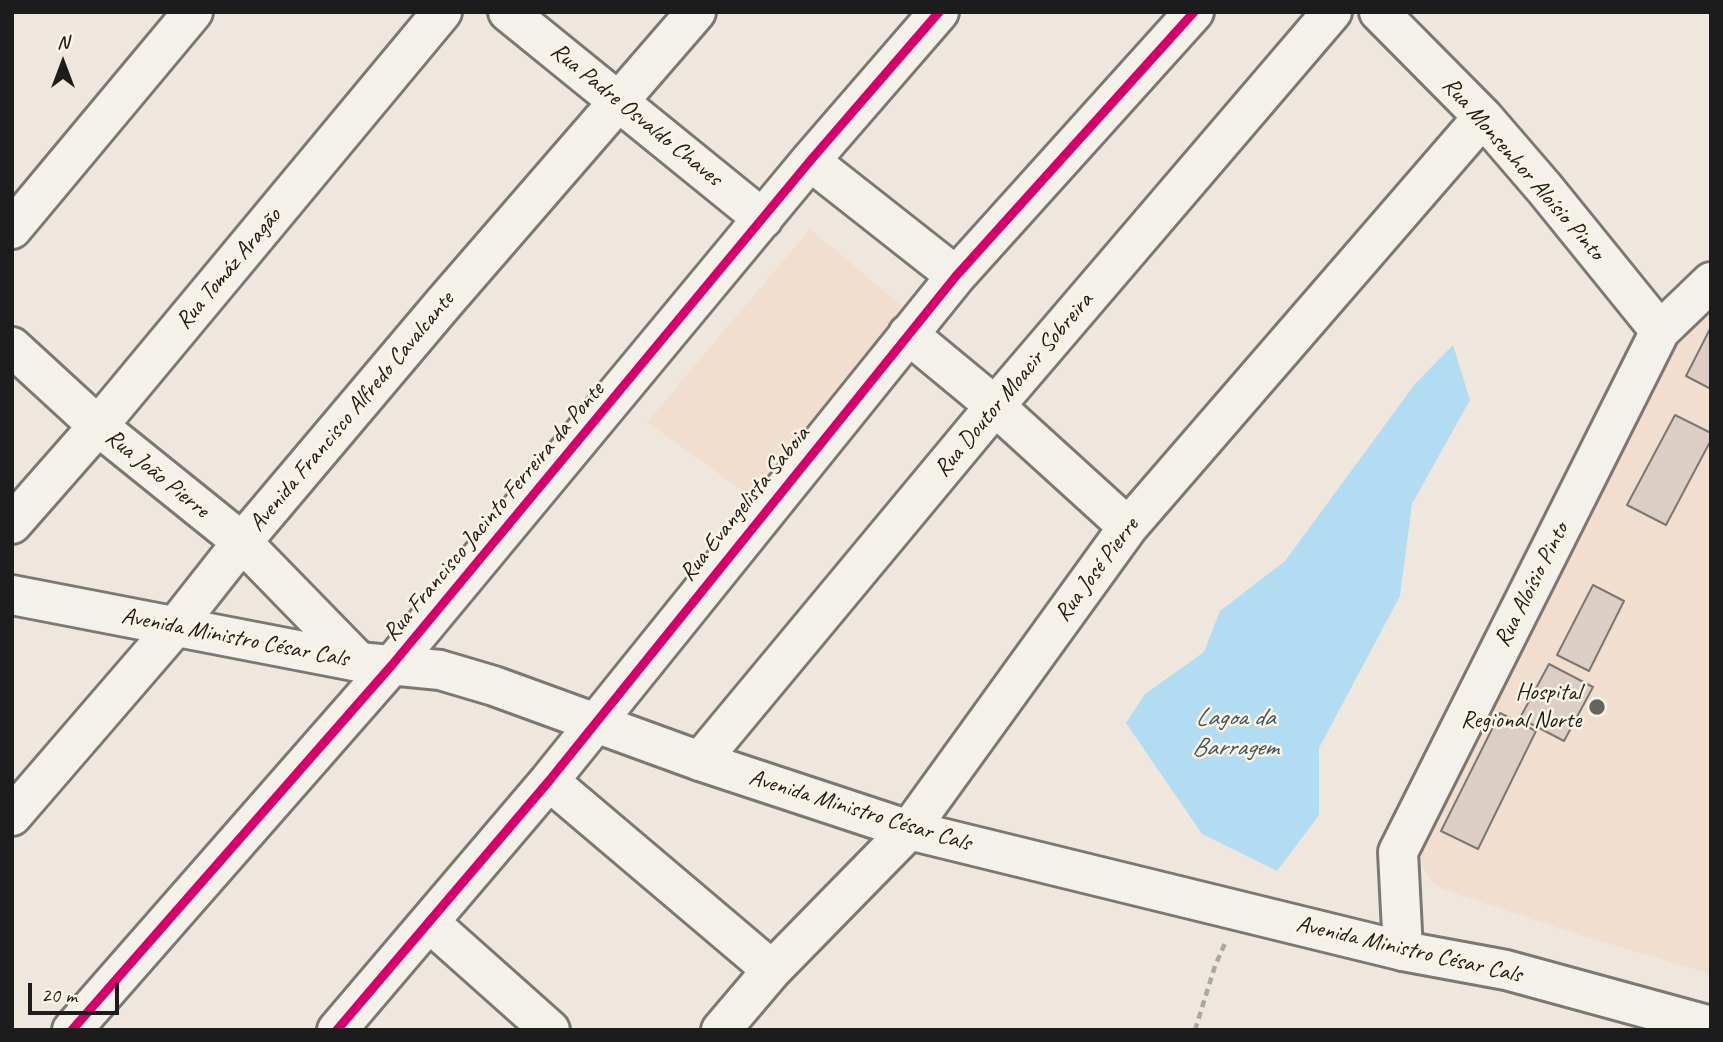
<!DOCTYPE html>
<html>
<head>
<meta charset="utf-8">
<style>
	body { margin:0 }
	#map { position:relative; width:1723px; height:1042px; overflow:hidden; background:#efe7de; font-family:Caveat,sans-serif }
	canvas { display:block }
	.frame { position:absolute; inset:0; border:14px solid #1c1c1c; pointer-events:none }
	.north { position:absolute; left:28px; top:28px; width:70px; height:70px; -webkit-text-stroke:5px #fcf5e5; paint-order:stroke; rotate:0deg; font-size:19px; font-weight:700; line-height:28px; text-align:center; color:#1c1c1c }
	.north::after { content:''; display:block; margin:auto; width:24px; height:32px; background:#1c1c1c; clip-path:polygon(50% 0,100% 100%,50% 72%,0 100%) }
	.scale { position:absolute; left:28px; top:983px; width:91px; height:32px; box-sizing:border-box; border:4px solid #1c1c1c; border-top:0; padding-left:9px; font-size:21px; line-height:24px; white-space:nowrap; color:#1c1c1c; -webkit-text-stroke:5px #fcf5e5; paint-order:stroke }
</style>
</head>
<body>
<div id="map">
<canvas width="1723" height="1042"></canvas>
<div class="frame"></div>
<div class="north">N</div>
<div class="scale">20 m</div>
</div>
<script>
const ctx = document.querySelector('canvas').getContext('2d');
ctx.lineJoin = 'round';
function fillPath(path, color) { ctx.fillStyle = color; ctx.fill(path, 'evenodd'); }
function stroke(path, color, width, dash) { ctx.strokeStyle = color; ctx.lineWidth = width; ctx.lineCap = dash ? 'butt' : 'round'; ctx.setLineDash(dash || []); ctx.stroke(path); }
function write(font, color, halo, rows, align = 'center') {
  ctx.font = font + ' Caveat,sans-serif'; ctx.lineWidth = 5; ctx.setLineDash([]); ctx.textBaseline = 'middle'; ctx.strokeStyle = halo; ctx.fillStyle = color; for (const [text, x, y, turn = 0] of rows) {
    ctx.save(); ctx.translate(x, y); ctx.rotate((+turn || 0) * Math.PI / 180); ctx.textAlign = isNaN(turn) ? turn : align; if (halo) ctx.strokeText(text, 0, 0); ctx.fillText(text, 0, 0); ctx.restore();
  }
}
fillPath(new Path2D(`
	M810,229L909,312L751,497L647,422Z
	M1711,293V974L1576,934L1441,889L1430,880L1422,865L1419,845L1674,334Z`), '#f1decf');
fillPath(new Path2D(`
	M1453,345L1470,400L1412,504L1400,596L1319,748V815L1277,871L1202,834L1126,723L1145,694L1204,652L1220,611L1285,561L1415,384Z`), '#b2dcf2');
const building = new Path2D(`
	M1711,327V389L1686,376Z
	M1675,415L1711,433V440L1666,525L1627,505Z
	M1593,585L1624,601L1589,671L1557,655Z
	M1549,664L1593,687L1564,741L1520,718Z
	M1500,713L1536,731L1478,849L1441,831Z`);
fillPath(building, '#dccec5');
stroke(building, '#7b7773', 2);
const minor = new Path2D(`
	M508,12L763,219
	M1379,12L1483,117L1545,189L1660,331
	M810,161L956,276
	M12,229L193,12
	M908,334L995,406L1128,527
	M12,347L98,426L242,542L359,662
	M12,524L98,426L442,12
	M700,761L995,406L1332,12
	M549,781L772,970
	M12,816L175,627L242,542L443,304L696,12
	M430,923L550,1030
	M1403,951L1398,852L1660,331L1711,282
	M72,1030L392,665L810,161L939,12
	M337,1030L549,781L956,276L1194,12
	M721,1030L772,970L909,830L1128,527L1483,117`);
const major = new Path2D(`
	M12,595L359,662L440,670L494,686L700,761L909,830L1403,951L1506,970L1711,1026`);
stroke(minor, '#7b7773', 44);
stroke(major, '#7b7773', 44);
stroke(new Path2D(`
	M1195,1030L1215,966L1226,941`), '#aaa7a3', 4.5, [7, 5]);
stroke(minor, '#f4f0ea', 38);
stroke(major, '#f4f0ea', 38);
stroke(new Path2D(`
	M72,1030L392,665L810,161L939,12
	M337,1030L549,781L956,276L1194,12`), '#d6006c', 9);
for (const [x, y, r, color] of [
	[1597,707,9,"#666360"]
]) { const dot = new Path2D(); dot.arc(x, y, r, 0, 2 * Math.PI); ctx.fillStyle = color; ctx.fill(dot); stroke(dot, '#fcf5e5', 2.5); }
write('24px', '#1c1c1c', '#fcf5e5', [
	["Rua Padre Osvaldo Chaves",636,115,39],
	["Rua Monsenhor Aloísio Pinto",1523,169,49],
	["Rua Tomáz Aragão",229,269,-50],
	["Rua Doutor Moacir Sobreira",1014,385,-50],
	["Avenida Francisco Alfredo Cavalcante",352,412,-50],
	["Rua João Pierre",157,474,39],
	["Rua Evangelista Saboia",745,504,-51],
	["Rua Francisco Jacinto Ferreira da Ponte",494,512,-50],
	["Rua José Pierre",1097,570,-53],
	["Rua Aloísio Pinto",1532,585,-63],
	["Avenida Ministro César Cals",235,638,11],
	["Avenida Ministro César Cals",860,811,17],
	["Avenida Ministro César Cals",1409,950,13]
]);
write('24px', '#1c1c1c', '#fcf5e5', [
	["Hospital",1581,693],
	["Regional Norte",1581,721]
], 'right');
write('italic 26px', '#41545f', '#fcf5e5', [
	["Lagoa da",1235,718],
	["Barragem",1235,748]
]);
</script>
</body>
</html>
